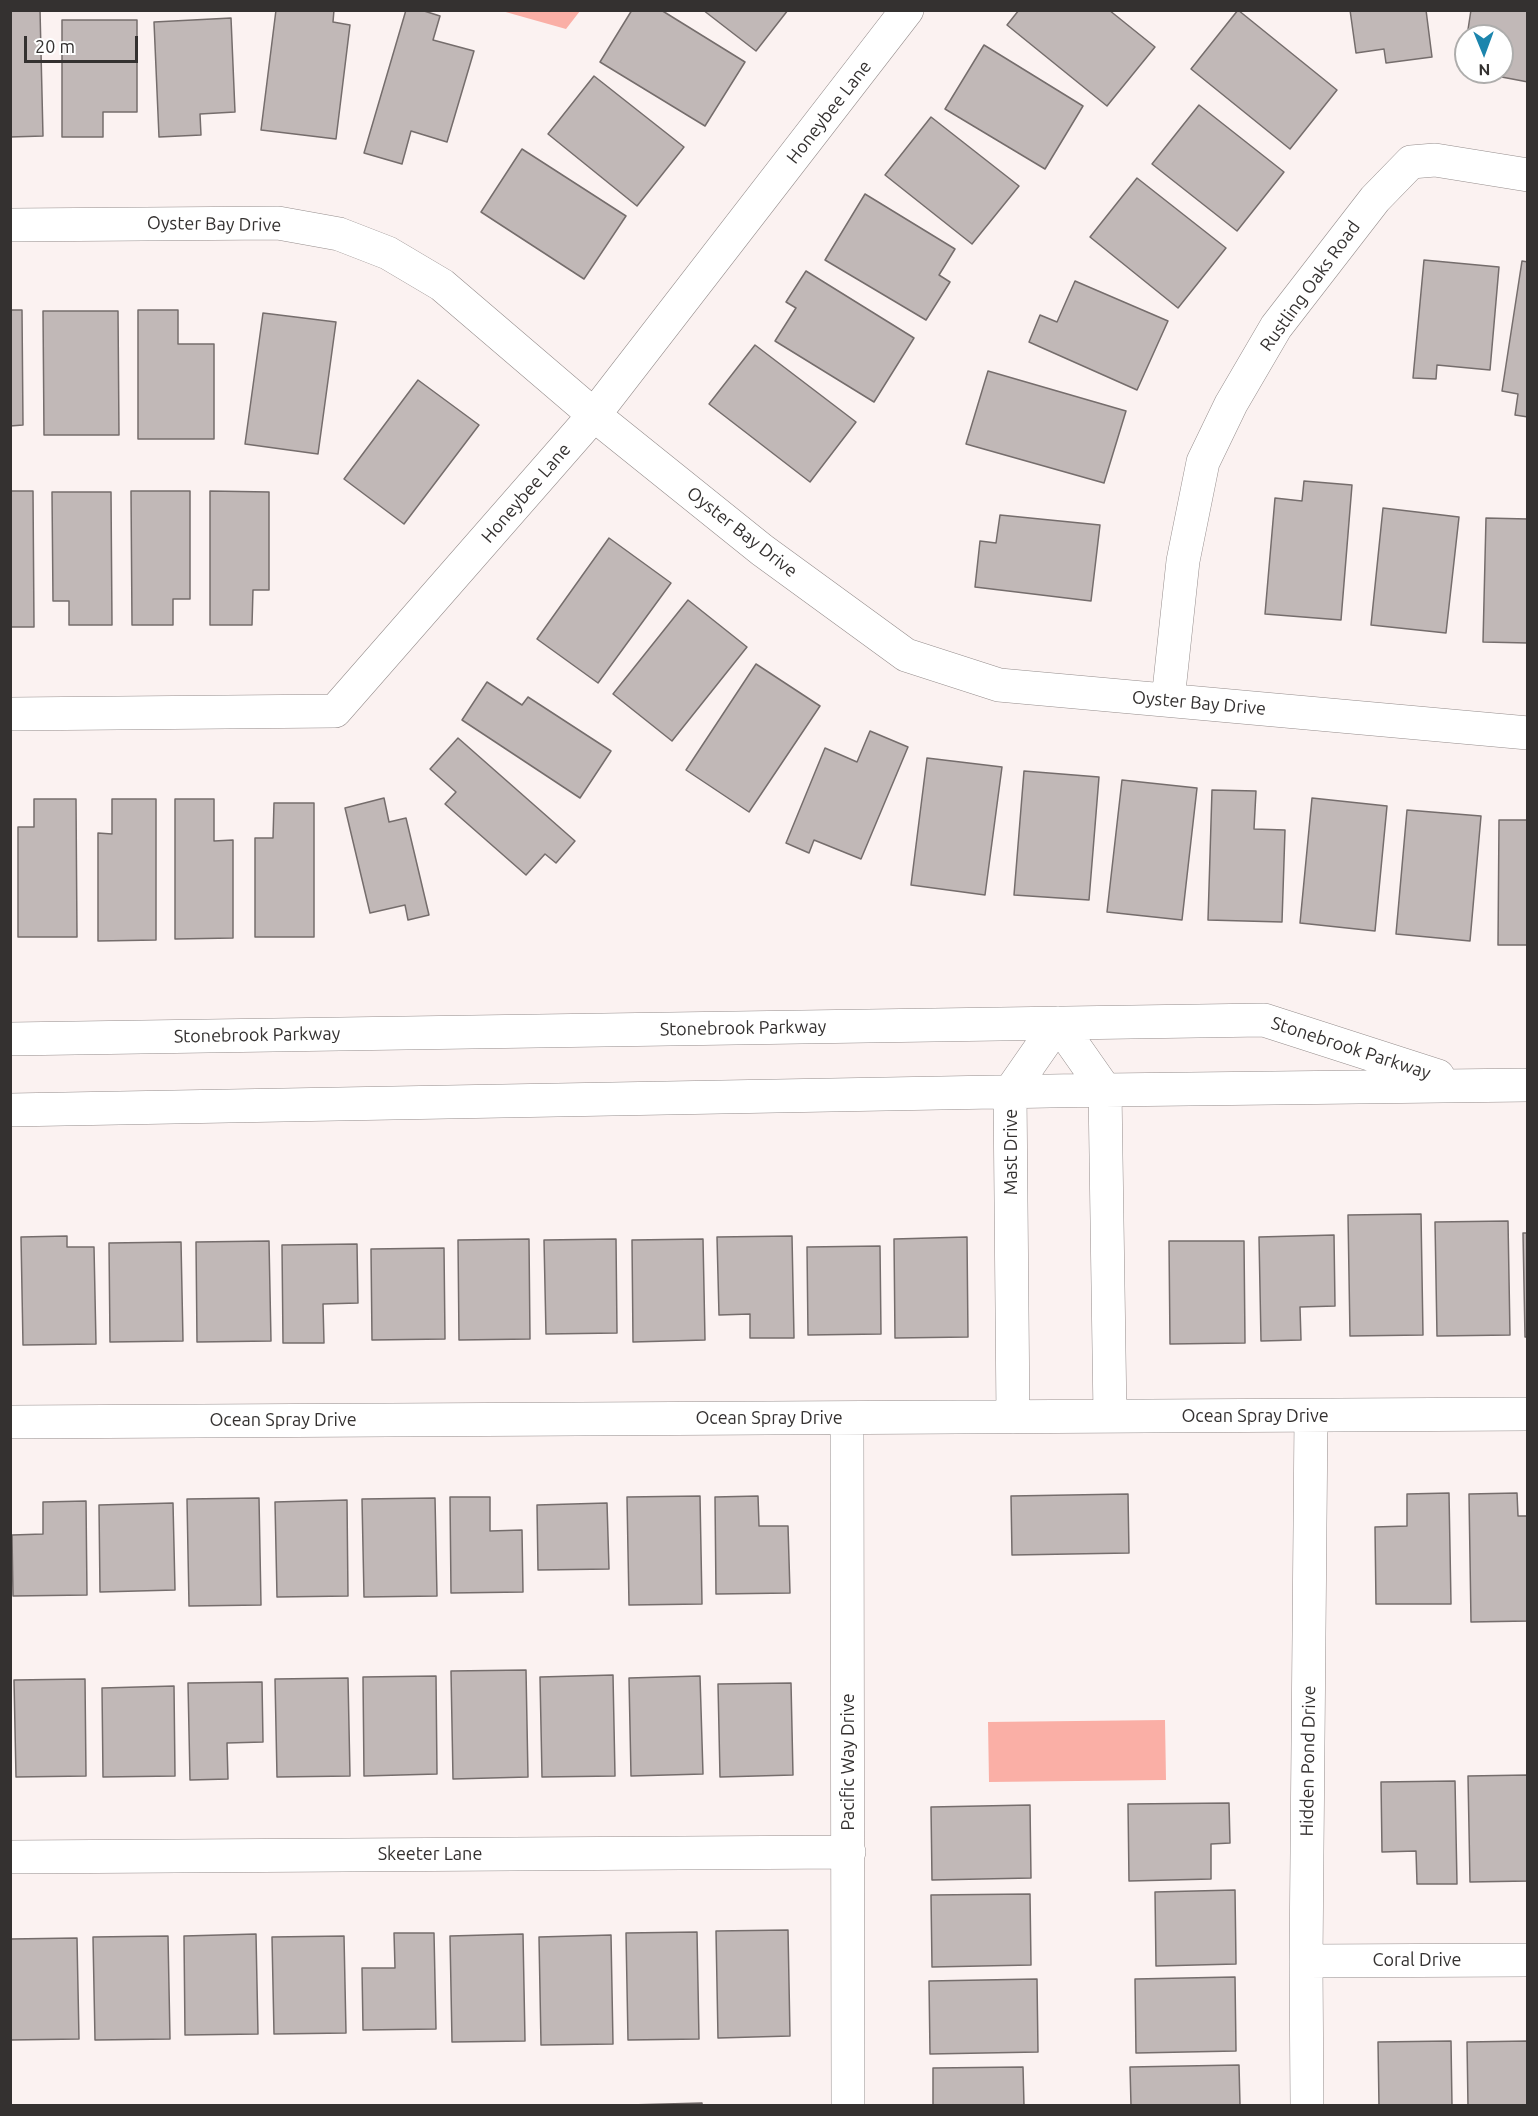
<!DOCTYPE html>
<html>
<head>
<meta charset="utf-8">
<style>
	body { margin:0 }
	#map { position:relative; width:1538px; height:2116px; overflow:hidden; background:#fbf2f1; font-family:Ubuntu,sans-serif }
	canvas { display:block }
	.frame { position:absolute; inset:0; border:12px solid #343130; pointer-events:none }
	.north { position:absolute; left:1454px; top:24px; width:60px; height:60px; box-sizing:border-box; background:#fff; border:2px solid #aeadac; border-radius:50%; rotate:179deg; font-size:16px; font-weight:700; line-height:24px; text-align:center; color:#343130 }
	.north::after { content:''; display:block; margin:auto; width:21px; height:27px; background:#1c85ad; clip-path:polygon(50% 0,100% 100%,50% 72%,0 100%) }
	.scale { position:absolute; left:24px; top:36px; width:114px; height:27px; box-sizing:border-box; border:3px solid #343130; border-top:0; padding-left:8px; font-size:18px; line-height:21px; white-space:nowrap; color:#343130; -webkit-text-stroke:4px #fff; paint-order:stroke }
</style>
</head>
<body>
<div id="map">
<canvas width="1538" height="2116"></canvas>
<div class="frame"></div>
<div class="north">N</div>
<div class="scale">20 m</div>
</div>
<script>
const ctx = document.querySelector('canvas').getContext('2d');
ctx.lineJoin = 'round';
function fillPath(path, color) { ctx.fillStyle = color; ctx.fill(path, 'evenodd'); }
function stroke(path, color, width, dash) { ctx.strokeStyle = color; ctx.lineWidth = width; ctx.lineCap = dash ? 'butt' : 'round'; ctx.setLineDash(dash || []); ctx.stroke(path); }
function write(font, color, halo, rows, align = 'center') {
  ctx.font = font + ' Ubuntu,sans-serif'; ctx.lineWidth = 5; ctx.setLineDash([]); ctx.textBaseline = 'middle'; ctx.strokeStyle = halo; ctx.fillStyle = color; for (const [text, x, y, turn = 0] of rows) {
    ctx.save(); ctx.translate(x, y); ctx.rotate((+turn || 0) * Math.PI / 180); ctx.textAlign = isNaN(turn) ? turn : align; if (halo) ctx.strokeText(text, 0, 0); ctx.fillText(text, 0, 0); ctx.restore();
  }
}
fillPath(new Path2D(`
	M502,11L580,10V11L566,29Z
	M1165,1720L1166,1780L989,1782L988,1722Z`), '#faafa6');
const building = new Path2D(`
	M10,10H40L43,136L10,137Z
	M276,10H334L333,22L350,25L336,139L261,130Z
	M406,10H421L440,16L433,40L474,51L447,142L411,131L402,164L364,153Z
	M632,10H661L745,62L705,126L600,62Z
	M703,10H788L756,51Z
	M1019,10H1109L1155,47L1107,106L1007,25Z
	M1238,10L1337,90L1290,149L1191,69Z
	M1350,10H1426L1432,57L1386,63L1384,49L1356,53Z
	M1471,10H1528V82L1491,75L1492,72H1502V36H1467Z
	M231,18L235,112L200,114L201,135L159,137L154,22Z
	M62,20H137V112H103V137H62Z
	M984,45L1083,106L1045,169L945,109Z
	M594,76L684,147L637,206L548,134Z
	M1199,105L1284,172L1237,231L1152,164Z
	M931,117L1019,186L972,244L885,175Z
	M522,149L626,216L584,279L481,212Z
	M1137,178L1226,248L1178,308L1090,237Z
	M865,194L955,249L939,275L950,282L926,320L825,260Z
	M1424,260L1499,267L1490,370L1437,365L1436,379L1413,378Z
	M1522,261L1528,262V417L1515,415L1518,394L1502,391Z
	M806,271L914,338L874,402L775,341L796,308L786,302Z
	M1075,281L1168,321L1137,390L1029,342L1040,315L1057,322Z
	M10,310H22L23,425L10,426Z
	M138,310H178V344H214V439H138Z
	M43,311H118L119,435H44Z
	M263,313L336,322L318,454L245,444Z
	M755,345L856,422L810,482L709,404Z
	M988,371L1126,411L1104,483L966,444Z
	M418,380L479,425L404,524L344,479Z
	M1304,481L1352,485L1341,620L1265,614L1275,498L1302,501Z
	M10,491H33L34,627H10Z
	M131,491H190V599H173V625H132Z
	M210,491L269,492V590H253L252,625H210Z
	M52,492H111L112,625H69V601H53Z
	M1383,508L1459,517L1446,633L1371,625Z
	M1000,515L1100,525L1091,601L975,587L980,541L996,543Z
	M1486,518L1528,519V643L1483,642Z
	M609,538L671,583L598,683L537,639Z
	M688,600L747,647L672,741L613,694Z
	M756,664L820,706L749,812L686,770Z
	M487,682L522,705L528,697L611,751L580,798L462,720Z
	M870,731L908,747L861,859L814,840L809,853L786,843L825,748L857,762Z
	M458,738L575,841L556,863L545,854L526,875L445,804L456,792L430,769Z
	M927,758L1002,767L985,895L911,885Z
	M1024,771L1099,777L1089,900L1014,895Z
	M1122,780L1197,788L1182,920L1107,912Z
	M1212,790L1256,791L1254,829L1285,830L1282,922L1208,920Z
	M384,798L389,822L406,818L429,915L408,920L405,905L370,913L345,808Z
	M1312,798L1387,806L1375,931L1300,923Z
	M34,799H76L77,937H18V827H34Z
	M112,799H156V940L98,941V833L112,834Z
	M175,799H214V841L233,840V938L175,939Z
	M274,803H314V937H255V838H273Z
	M1407,810L1481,816L1470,941L1396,934Z
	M1499,820H1528V945H1498Z
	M1421,1214L1423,1335L1350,1336L1348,1215Z
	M1508,1221L1510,1335L1437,1336L1435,1222Z
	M1523,1233H1528V1337H1525Z
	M1334,1235L1335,1306L1300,1307L1301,1340L1261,1341L1259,1237Z
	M67,1236V1247H94L96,1344L23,1345L21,1237Z
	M792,1236L794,1338H750V1314L719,1315L717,1237Z
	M967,1237L968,1337L895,1338L894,1239Z
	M529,1239L530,1339L459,1340L458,1240Z
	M616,1239L617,1333L546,1334L544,1240Z
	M703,1239L705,1340L633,1342L632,1240Z
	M269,1241L271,1341L197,1342L196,1242Z
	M1169,1241H1244L1245,1343L1170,1344Z
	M181,1242L183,1341L110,1342L109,1243Z
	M357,1244L358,1303L323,1304L324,1343H283L282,1245Z
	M880,1246L881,1334L808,1335L807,1247Z
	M444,1248L445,1339L372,1340L371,1249Z
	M1449,1493L1451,1604H1376L1375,1527L1407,1526V1494Z
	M1517,1493L1518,1516H1528V1621L1471,1622L1469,1494Z
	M1128,1494L1129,1553L1012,1555L1011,1496Z
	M700,1496L702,1604L629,1605L627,1497Z
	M758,1496L759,1526H788L790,1593L716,1594L715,1497Z
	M450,1497H490V1531L522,1530L523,1592L451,1593Z
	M259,1498L261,1605L189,1606L187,1499Z
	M435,1498L437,1596L364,1597L362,1499Z
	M347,1500L348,1596L277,1597L275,1502Z
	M86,1501L87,1595L13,1596L12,1535L43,1534V1502Z
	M173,1503L175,1590L100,1592L99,1505Z
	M607,1503L609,1569L538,1570L537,1505Z
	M526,1670L528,1777L453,1779L451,1671Z
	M613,1675L615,1776L542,1777L540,1677Z
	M436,1676L437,1774L364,1776L363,1677Z
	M700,1676L703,1774L631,1776L629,1678Z
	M348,1678L350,1776L277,1777L275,1679Z
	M85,1679L86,1776L16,1777L14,1680Z
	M262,1682L263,1742L227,1743L228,1779L190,1780L188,1683Z
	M791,1683L793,1775L720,1777L718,1684Z
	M174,1686L175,1776L103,1777L102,1688Z
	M1528,1775V1881L1470,1882L1468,1776Z
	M1455,1781L1457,1884H1417L1416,1851L1382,1852L1381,1782Z
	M1229,1803L1230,1843L1211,1844V1879L1129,1881L1128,1804Z
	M1030,1805L1031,1878L932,1880L931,1807Z
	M1235,1890L1236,1964L1156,1966L1155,1892Z
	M1030,1894L1031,1965L932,1967L931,1895Z
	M788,1930L790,2036L718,2038L716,1931Z
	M697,1932L699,2039L628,2040L626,1933Z
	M394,1933H434L436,2029L363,2030L362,1968H395Z
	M256,1934L258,2034L185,2035L184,1936Z
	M523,1934L525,2041L452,2042L450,1936Z
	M611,1935L613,2044L541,2045L539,1937Z
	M168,1936L170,2039L95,2040L93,1937Z
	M344,1936L346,2033L274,2034L272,1937Z
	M77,1938L79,2039L10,2040V1939Z
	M1235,1977L1236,2051L1136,2053L1135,1979Z
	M1037,1979L1038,2052L930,2054L929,1981Z
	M1451,2041L1452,2106H1379L1378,2042Z
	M1528,2041V2106H1468L1467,2042Z
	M1239,2065L1240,2105L1131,2106L1130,2067Z
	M1023,2067L1024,2106H933V2068Z
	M702,2103V2106H629V2105Z`);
fillPath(building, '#c1b8b7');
stroke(building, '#756d6c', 1.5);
const minor = new Path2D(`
	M10,225L278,223L339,234L388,253L442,285L594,415L762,550L906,655L999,685L1528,733
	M1168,700L1183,561L1203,462L1231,404L1276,327L1375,199L1411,162L1435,160L1528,175
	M10,714L335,711L594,415L907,10
	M10,1039L1264,1020L1438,1076
	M10,1110L1105,1090L1528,1085
	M1013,1417L1010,1092L1058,1023L1105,1090L1110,1416
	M847,1418L848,2106
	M10,1422L1528,1414
	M10,1857L849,1852
	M1306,1961L1528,1960
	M1307,2106L1306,1961L1311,1416`);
stroke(minor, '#958d8c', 34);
stroke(minor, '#fff', 33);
write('18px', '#343130', '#fff', [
	["Honeybee Lane",829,112,-52],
	["Oyster Bay Drive",214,224,1],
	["Rustling Oaks Road",1310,286,-54],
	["Honeybee Lane",526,493,-49],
	["Oyster Bay Drive",742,532,38],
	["Oyster Bay Drive",1199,703,5],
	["Stonebrook Parkway",743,1028,-1],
	["Stonebrook Parkway",257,1035,-1],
	["Stonebrook Parkway",1351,1048,18],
	["Mast Drive",1011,1152,-90],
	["Ocean Spray Drive",1255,1416],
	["Ocean Spray Drive",769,1418],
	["Ocean Spray Drive",283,1420],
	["Hidden Pond Drive",1308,1761,-89],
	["Pacific Way Drive",848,1762,-90],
	["Skeeter Lane",430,1854],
	["Coral Drive",1417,1960]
]);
</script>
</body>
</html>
